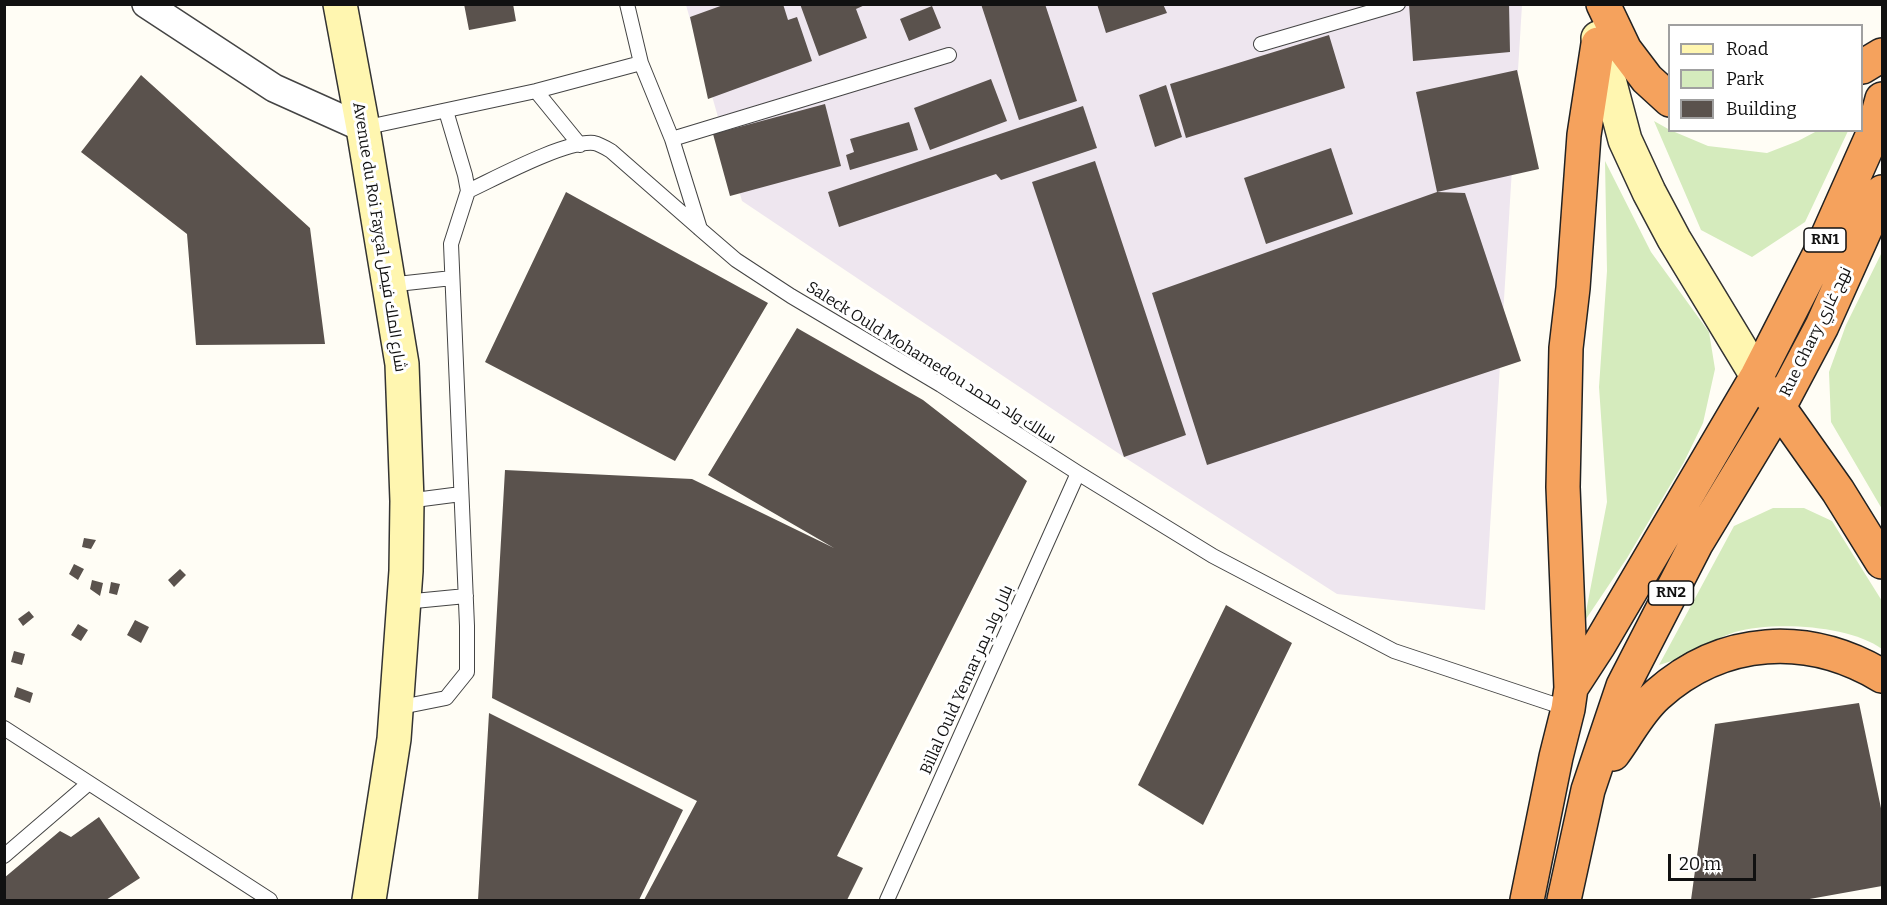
<!DOCTYPE html>
<html>
<head>
<meta charset="utf-8">
<style>
	body { margin:0 }
	#map { position:relative; width:1887px; height:905px; overflow:hidden; background:#fffdf5; font-family:Bitter,serif }
	canvas { display:block }
	.frame { position:absolute; inset:0; border:6px solid #111; pointer-events:none }
	.legend { position:absolute; left:1668px; top:24px; width:195px; height:108px; box-sizing:border-box; background:#fff; border:2px solid #a0a0a0; margin:0; padding:8px 10px; list-style:none; font-size:18px; color:#111 }
	.legend li { display:flex; align-items:center; gap:12px; height:30px }
	.legend b { width:30px; border:2px solid #a0a0a0 }
	.scale { position:absolute; left:1668px; top:854px; width:88px; height:27px; box-sizing:border-box; border:3px solid #111; border-top:0; padding-left:8px; font-size:18px; line-height:21px; white-space:nowrap; color:#111; -webkit-text-stroke:4px #fff; paint-order:stroke }
</style>
</head>
<body>
<div id="map">
<canvas width="1887" height="905"></canvas>
<div class="frame"></div>
<ul class="legend">
<li><b style="height:8px;background:#fff6b0"></b>Road</li>
<li><b style="height:16px;background:#d5ebbd"></b>Park</li>
<li><b style="height:16px;background:#5a524d"></b>Building</li>
</ul>
<div class="scale">20 m</div>
</div>
<script>
const ctx = document.querySelector('canvas').getContext('2d');
ctx.lineJoin = 'round';
function fillPath(path, color) { ctx.fillStyle = color; ctx.fill(path, 'evenodd'); }
function stroke(path, color, width, dash) { ctx.strokeStyle = color; ctx.lineWidth = width; ctx.lineCap = dash ? 'butt' : 'round'; ctx.setLineDash(dash || []); ctx.stroke(path); }
function write(font, color, halo, rows, align = 'center') {
  ctx.font = font + ' Bitter,Cairo,serif'; ctx.lineWidth = 6; ctx.setLineDash([]); ctx.textBaseline = 'middle'; ctx.strokeStyle = halo; ctx.fillStyle = color; for (const [text, x, y, turn = 0] of rows) {
    ctx.save(); ctx.translate(x, y); ctx.rotate((+turn || 0) * Math.PI / 180); ctx.textAlign = isNaN(turn) ? turn : align; if (halo) ctx.strokeText(text, 0, 0); ctx.fillText(text, 0, 0); ctx.restore();
  }
}
fillPath(new Path2D(`
	M686,5H1522L1485,610L1337,594L1124,457L742,201Z`), '#eee6ef');
fillPath(new Path2D(`
	M1654,121L1670,130L1708,146L1767,153L1798,141L1817,131H1848L1805,222L1752,257L1701,230Z
	M1605,161L1651,252L1709,332L1715,369L1703,423L1684,462L1627,558L1584,622L1607,502L1599,387L1607,271Z
	M1882,252V509L1831,422L1829,372L1846,325Z
	M1773,508H1804L1832,521L1882,601V649C1850,625 1773,621 1735,632C1708,641 1685,658 1659,665L1734,526Z`), '#d5ebbd');
fillPath(new Path2D(`
	M464,4H513L516,21L469,30Z
	M726,4H783L788,20L797,17L812,61L708,99L690,17Z
	M800,4H867L856,9L867,38L819,56Z
	M981,4H1045L1077,101L1019,120Z
	M1097,4H1163L1167,13L1106,33Z
	M1409,4H1509L1510,52L1413,61Z
	M932,6L941,28L909,41L900,19Z
	M1329,35L1345,88L1186,138L1170,84Z
	M1517,70L1539,169L1437,192L1416,92Z
	M141,75L310,228L325,344L196,345L187,234L81,152Z
	M991,79L1007,121L930,150L914,108Z
	M1166,85L1182,137L1155,147L1139,95Z
	M825,104L841,166L730,196L713,134Z
	M1083,106L1097,148L1001,180L996,174L839,227L828,192Z
	M909,122L918,150L850,170L846,155L854,152L850,139Z
	M1331,148L1353,214L1266,244L1244,178Z
	M1095,161L1186,435L1124,457L1032,182Z
	M566,192L768,303L675,461L485,362Z
	M1437,192L1465,193L1521,361L1207,465L1152,293Z
	M797,328L923,400L1027,481L837,856L863,868L847,900H644L697,801L492,698L505,470L692,479L834,548L708,475Z
	M84,538L96,540L91,549L82,547Z
	M74,564L84,569L78,580L69,574Z
	M180,569L186,575L174,587L168,580Z
	M92,580L103,583L100,596L90,589Z
	M111,582L120,584L117,595L109,593Z
	M1226,605L1292,643L1203,825L1138,785Z
	M29,611L34,617L23,626L18,619Z
	M135,620L149,627L141,643L127,635Z
	M78,624L88,630L81,641L71,635Z
	M14,651L25,654L22,665L11,662Z
	M17,687L33,693L30,703L14,697Z
	M1859,703L1882,813V886L1804,900H1691L1715,724Z
	M489,713L683,810L639,900H478Z
	M99,817L140,878L106,900H4V878L60,831L71,837Z`), '#5a524d');
const lane = new Path2D(`
	M627,4L641,63L672,139L700,229L736,260L791,296L941,385L1078,473L1213,556L1394,651L1568,709
	M1261,44L1398,4
	M536,91L580,145
	M363,128L536,91L641,63
	M672,139L949,55
	M468,191C496,178 566,140 594,143C599,144 606,148 611,151L699,228
	M388,285L452,278
	M407,501L461,494
	M404,602L466,596
	M396,708L446,698L467,672V626L451,244L468,191L465,175L446,111
	M4,728L270,900
	M4,856L89,783
	M887,900L1078,473`);
const street = new Path2D(`
	M146,4L274,88L363,128`);
const secondary = new Path2D(`
	M340,4L363,128L402,364L407,501L406,571L394,739L369,900
	M1598,38L1625,140L1649,192L1674,239L1757,376`);
const highway = new Path2D(`
	M1603,4L1625,50L1647,79L1670,100
	M1862,67L1882,55
	M1768,392L1838,491L1882,562
	M1571,688L1599,645L1757,376L1819,255L1872,136L1882,99
	M1613,754C1628,734 1638,712 1657,695C1723,636 1808,632 1882,676
	M1527,900L1556,757L1568,709L1571,688L1563,487L1566,348L1573,288L1584,135L1598,44
	M1564,900L1588,790L1623,686L1696,544L1779,407L1822,326L1882,192`);
stroke(lane, '#444', 16);
stroke(street, '#444', 30);
stroke(secondary, '#333', 36);
stroke(highway, '#222', 36);
stroke(lane, '#fff', 14);
stroke(street, '#fff', 27);
stroke(secondary, '#fff6b0', 33);
stroke(highway, '#f5a25d', 33);
for (const [x, y, w] of [
	[1825,240,42],
	[1671,593,45]
]) { const box = new Path2D(); box.roundRect(x - w / 2, y - 12, w, 24, 4.5); ctx.fillStyle = '#fff'; ctx.fill(box); stroke(box, '#111', 1.5); }
write('bold 15px', '#111', null, [
	["RN1",1825,240],
	["RN2",1671,593]
]);
write('16px', '#111', '#fff', [
	["Avenue du Roi Fayçal شارع الملك فيصل",379,237,81],
	["Rue Ghary نهج غاري",1816,332,-64],
	["Saleck Ould Mohamedou سالك ولد محمد",931,363,32],
	["Billal Ould Yemar بلال ولد يمر",967,680,-66]
]);
</script>
</body>
</html>
